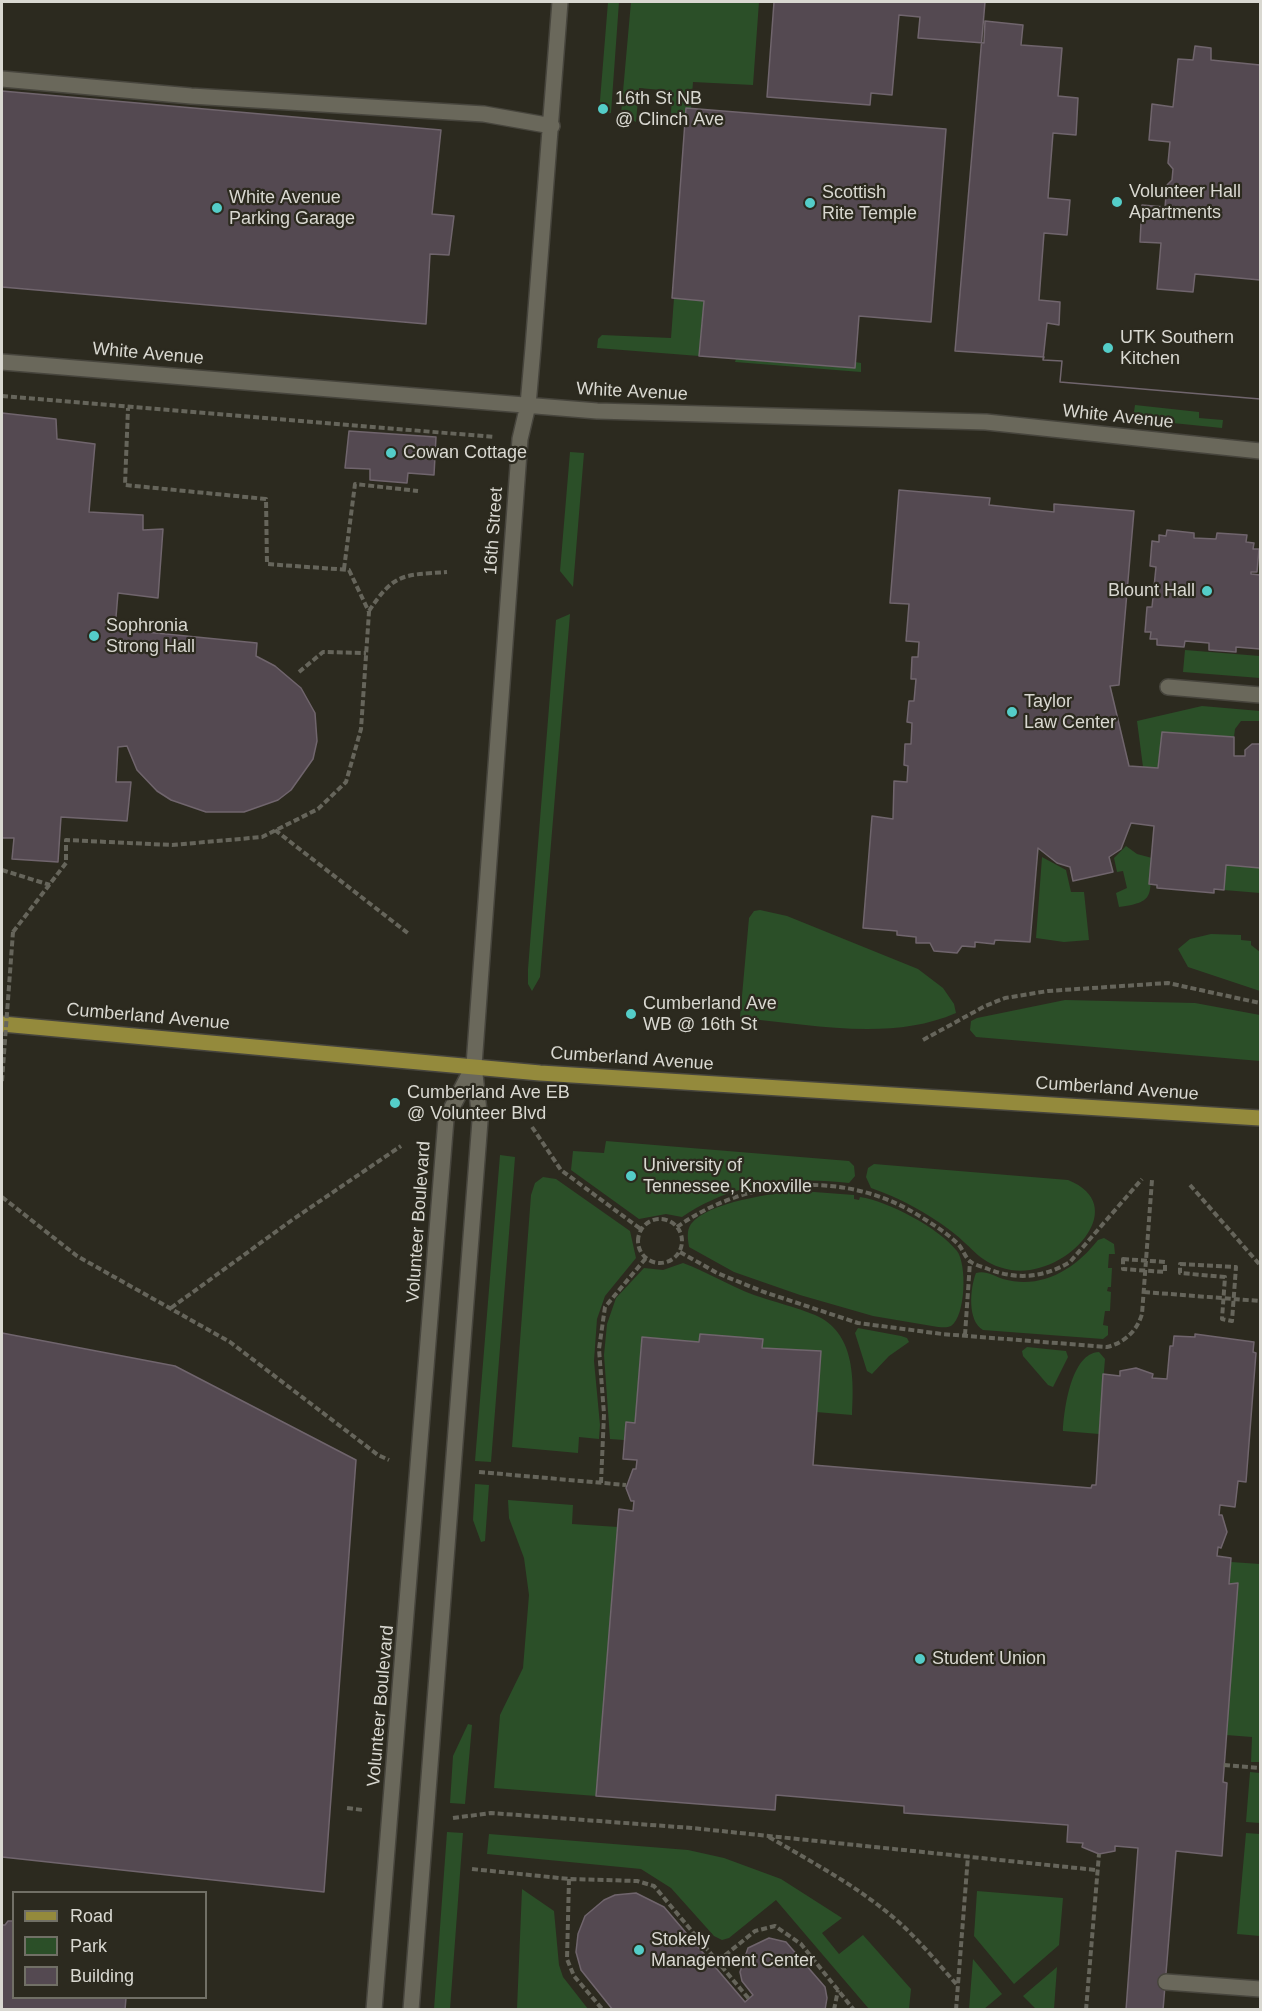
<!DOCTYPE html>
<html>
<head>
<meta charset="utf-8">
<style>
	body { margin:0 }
	#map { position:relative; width:1262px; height:2011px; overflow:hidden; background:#2c2a1f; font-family:Arial,sans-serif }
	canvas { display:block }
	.frame { position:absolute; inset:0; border:3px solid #d9d8d1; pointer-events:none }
	.legend { position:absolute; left:12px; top:1891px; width:195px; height:108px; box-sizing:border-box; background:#2c2a1f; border:2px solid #717066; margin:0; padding:8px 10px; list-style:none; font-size:18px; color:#d9d8d1 }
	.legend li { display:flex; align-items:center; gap:12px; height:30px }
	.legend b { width:30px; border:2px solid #717066 }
</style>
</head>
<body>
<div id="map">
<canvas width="1262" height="2011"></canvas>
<div class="frame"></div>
<ul class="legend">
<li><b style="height:8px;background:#948a3c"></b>Road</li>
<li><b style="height:16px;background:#2b4f28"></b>Park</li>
<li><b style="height:16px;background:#544951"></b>Building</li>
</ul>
</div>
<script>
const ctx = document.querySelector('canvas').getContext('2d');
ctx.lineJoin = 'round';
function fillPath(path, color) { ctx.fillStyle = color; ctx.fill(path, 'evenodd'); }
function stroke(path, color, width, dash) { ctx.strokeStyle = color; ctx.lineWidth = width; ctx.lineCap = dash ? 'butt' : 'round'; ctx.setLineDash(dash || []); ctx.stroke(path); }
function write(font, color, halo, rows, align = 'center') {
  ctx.font = font + ' Arial,sans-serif'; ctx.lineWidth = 4.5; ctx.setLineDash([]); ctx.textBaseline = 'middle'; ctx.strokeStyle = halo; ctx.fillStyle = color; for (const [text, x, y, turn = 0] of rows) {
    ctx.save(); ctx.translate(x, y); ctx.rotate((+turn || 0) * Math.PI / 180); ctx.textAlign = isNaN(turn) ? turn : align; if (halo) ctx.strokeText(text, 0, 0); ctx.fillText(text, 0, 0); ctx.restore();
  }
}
fillPath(new Path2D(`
	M608,2H619L611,113H599Z
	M631,2H759L753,85L693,82L691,108H686V115L671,114L672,91L639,88L636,122L621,114Z
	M674,298L704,301L699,356L597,348L598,339L602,335L671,338Z
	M736,359L854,368L855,362L861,363V372L735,362Z
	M1135,405L1199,412V418L1223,420L1222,428L1133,419Z
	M570,452L584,453L573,587L560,571Z
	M570,614L540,977L532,991L528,984V969L556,620Z
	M1185,650L1260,656V678L1183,672Z
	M1202,706L1260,711V721H1241L1235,729L1234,737L1162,732L1158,768L1143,767L1137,721Z
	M1126,846L1137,854L1152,858C1148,893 1159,902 1119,907L1116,893L1127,888L1123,871L1117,872L1114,858Z
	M1042,857L1066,870L1071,892H1084L1089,940L1064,942L1036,938Z
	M1226,865L1260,868V893L1224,890Z
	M760,910L787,916L918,969L943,988L954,1004L956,1013C890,1042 810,1024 740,1018L749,918L754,911Z
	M1211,934L1241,935V940L1251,941V945L1260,952V991L1188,967L1178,949L1190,939Z
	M1065,1000L1195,1003L1260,1015V1061L976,1037L970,1030L971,1021L977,1018Z
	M606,1141L849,1161L854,1166L855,1176L849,1183C790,1176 732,1183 682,1217L666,1214L639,1219L571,1170L573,1151L604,1153Z
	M500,1155L515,1157L491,1462L475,1461Z
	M874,1164L1068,1180C1134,1206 1065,1279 1011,1270C979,1264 974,1248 951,1231C926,1212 900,1198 871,1188L866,1177L868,1168Z
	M543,1177L556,1179L630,1231L636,1258L605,1296L597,1319L594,1361L600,1425L599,1439L579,1437L578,1453L512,1447L531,1195L535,1183Z
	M801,1191L854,1195V1199L859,1200L860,1197C888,1201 939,1228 957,1251C967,1264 966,1316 951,1326C947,1328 942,1327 938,1327L873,1316L800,1295L734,1272L689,1247C688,1240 686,1231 691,1224C708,1202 773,1193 801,1191Z
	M1104,1238L1114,1244L1115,1254H1109L1108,1268H1112L1111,1287H1108L1107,1291L1111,1292L1110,1311H1105L1103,1325L1108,1326V1335L1103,1339L983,1330C967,1321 970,1288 976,1273C986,1270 994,1276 1003,1279C1042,1290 1075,1269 1098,1240Z
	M683,1263C707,1272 730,1286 754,1295C774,1302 796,1307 815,1315C855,1332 854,1379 852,1415L816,1412L820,1351L762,1348V1339L700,1334L699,1342L642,1337L635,1423L626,1422L624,1440L610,1439L604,1355L607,1324L616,1298L644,1268L663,1270Z
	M858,1328L901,1336L907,1338L909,1342L889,1356L872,1374L867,1371L855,1333Z
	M1027,1347L1066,1351L1068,1357L1053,1387L1048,1385L1023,1356L1022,1351Z
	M1099,1352L1105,1359L1099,1434L1063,1431C1064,1410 1071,1353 1099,1352Z
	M475,1484L489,1485L485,1541L481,1542L473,1520Z
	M508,1500L573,1505L572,1524L618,1527L596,1796L494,1788L500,1715L523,1668L529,1595L524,1558L509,1518Z
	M1231,1562L1260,1564V1762H1251L1252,1737L1226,1735L1237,1583L1229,1584Z
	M468,1724L472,1725L465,1804L450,1803L453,1756Z
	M1250,1772L1260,1773V1823L1246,1822Z
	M447,1832L463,1833L450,2009H434Z
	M1246,1833L1260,1834V1936L1237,1934Z
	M489,1834L688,1850L724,1858L781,1879L842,1918L822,1933L839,1954L863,1935L911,1989L909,2009H869L776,1900L729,1938L722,1940L714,1936L671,1888L641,1869L487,1854Z
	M522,1889L554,1911L559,1965L563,1977L588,2009H517Z
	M977,1891L1063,1898L1059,1945L1014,1984L974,1936Z
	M973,1959L1002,1994L984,2009H969Z
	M1057,1967L1054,2009H1036L1023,1996Z`), '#2b4f28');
const building = new Path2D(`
	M774,2H1260V65L1211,60V48L1195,46L1193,60L1178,59L1173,107L1152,104L1149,140L1170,142L1168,163L1173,169L1172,180L1167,185L1165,207L1142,205L1140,242L1161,243L1157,289L1193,292L1195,274L1260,280V399L1060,382L1062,361L1043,360L1047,323L1059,325L1060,302L1039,300L1044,233L1067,235L1070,200L1048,198L1053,133L1076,135L1078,98L1058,96L1062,48L1021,45L1023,25L985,21L984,43L918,38L920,17L899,15L892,95L871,93L870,105L767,97Z
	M985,2H1260V399L1060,382L1062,361L1043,360L1044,357L955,351Z
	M2,91L441,130L432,214L454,216L449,255L430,254L426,324L2,287Z
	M686,108L946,129L931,322L859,316L855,368L699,356L704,301L672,298Z
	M2,413L56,419L57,439L95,444L89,512L143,515V530L163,529L158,598L118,593L115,629L257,643L256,656L275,666L301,688L315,713L317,741L313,759L291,790L278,800L244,812H206L171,800L157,791L137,770L127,746L118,747L116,782H131L127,821L61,817L58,862L12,859L14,838H2Z
	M349,431L436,437L434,475L408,473L407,483L370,480V469L345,468Z
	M899,490L990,498L989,505L1054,512V504L1134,511L1119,685L1110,686L1129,766L1158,768L1162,732L1234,737V756H1245V750L1252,744H1260V868L1226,865L1224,890L1214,889V893L1157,888V885L1149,884L1154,826L1131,823L1121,849L1109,857L1113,872L1073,881L1070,867L1057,863L1038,848L1030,942L995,940L994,944L975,942V947L962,946L957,953L934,951L930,943H916V937L897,935V931L863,928L872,816L893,819L894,781L907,782L908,766L904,765L905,744H911L912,723L907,722L909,701H914L916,679H911L912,657H918L919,642L906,641L909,604L890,603Z
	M1167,530L1194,533V538L1216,539L1217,533L1247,535L1246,542L1254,543L1253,549H1259L1257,572H1251V574L1260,575V649L1236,647V652L1209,650V643L1185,641L1184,647L1157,645V639H1150L1151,632H1145L1147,607H1152L1156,567L1150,566L1152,541L1159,542V535L1166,536Z
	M2,1333L175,1366L356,1460L324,1892L2,1857Z
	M700,1334L763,1339L762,1348L821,1351L813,1465L1091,1488L1092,1485H1096L1103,1374L1120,1376V1371L1136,1368L1153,1374L1152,1378L1167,1379L1170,1346H1173L1174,1336L1195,1337V1334L1254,1342L1253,1352L1256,1353L1246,1482L1238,1481L1235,1507L1220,1505L1219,1515H1222L1227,1532L1221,1548L1218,1547L1217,1556L1231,1558L1229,1584L1238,1583L1223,1782L1227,1783L1222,1856L1176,1851L1163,2010H1126L1138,1848L1115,1846V1851L1099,1854L1082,1847L1083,1843L1067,1842L1068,1825L904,1813V1806L776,1795L775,1810L596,1796L619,1509L633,1511L634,1501H631L626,1488L633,1469H636L637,1460L623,1459L626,1422L635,1423L642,1337L699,1342Z
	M636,1893L664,1907L745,2002L753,1995L742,1981L740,1972L748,1948L769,1938L786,1942L825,1987L827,1998L825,2010H613L581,1970L576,1952L578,1934L585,1916L604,1900L615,1895Z
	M8,1921H14V1998H126L125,2010H2V1925H5Z`);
fillPath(building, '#544951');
stroke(building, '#70656d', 1.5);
const minor = new Path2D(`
	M2,79L191,96L484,114L552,126
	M2,362L597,411L986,422L1260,451
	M1168,687L1260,695
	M1166,1982L1260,1989
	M374,2010L446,1119L474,1065
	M411,2010L480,1121L474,1065L520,439L528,405L533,348L560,2`);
const major = new Path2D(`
	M2,1024L540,1073L1260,1118`);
stroke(minor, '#47453d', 18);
stroke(major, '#47453d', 18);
stroke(new Path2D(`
	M2,396L494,437
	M344,569L355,484L418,491
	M369,611C394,573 403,575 447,572
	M299,672L323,652L366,653
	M275,830L409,934
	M2,870L50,885
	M13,932L66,863V840L172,845L262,837L318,809L346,782L361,729L369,612L349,570L267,564L266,499L125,485L128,408
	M923,1040L985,1006L1005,998L1048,991L1168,983L1260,1003
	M532,1127L561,1170L642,1230
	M1190,1185L1260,1265
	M2,1197L77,1256L230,1342L378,1455L389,1460
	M638 1241a22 22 0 1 1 44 0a22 22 0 1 1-44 0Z
	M677,1227C747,1177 847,1169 921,1217C934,1225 947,1233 958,1244C963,1249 965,1258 971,1262C975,1265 983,1267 988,1269C1017,1280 1043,1278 1070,1262L1142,1179
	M680,1252L717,1273L764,1292L858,1323L942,1334L1107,1347C1124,1343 1137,1331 1142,1314L1152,1180
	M1123,1259L1165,1262V1272L1123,1269Z
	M1180,1264L1236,1267L1232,1321L1222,1319L1225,1277L1180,1273Z
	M1144,1292L1260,1301
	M171,1308L292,1220L401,1146
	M965,1335L970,1262
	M479,1472L626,1485
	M601,1483L604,1414L599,1349L605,1307L646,1258
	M1224,1765L1260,1768
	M347,1808L363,1810
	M453,1818L491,1813L692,1828L1096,1870
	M769,1837C808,1860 848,1881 883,1909C912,1931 934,1959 958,1986
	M472,1869L569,1879L637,1881L654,1886L749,1999
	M569,1879L567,1959L574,1976L603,2010
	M718,1961L755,1931L775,1926L801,1944L854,2010
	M834,2010L838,1990
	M956,2010L968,1856
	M1086,2010L1099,1854`), '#66655b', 4, [6, 3]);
stroke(minor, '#6a685b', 15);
stroke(major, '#948a3c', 15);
stroke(new Path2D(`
	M2,1081L13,932`), '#66655b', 4, [6, 3]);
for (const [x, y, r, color] of [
	[603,109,6,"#54cdc8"],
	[1117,202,6,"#54cdc8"],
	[810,203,6,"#54cdc8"],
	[217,208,6,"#54cdc8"],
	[1108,348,6,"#54cdc8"],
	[391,453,6,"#54cdc8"],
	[1207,591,6,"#54cdc8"],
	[94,636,6,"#54cdc8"],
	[1012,712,6,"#54cdc8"],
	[631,1014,6,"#54cdc8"],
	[395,1103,6,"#54cdc8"],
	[631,1176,6,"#54cdc8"],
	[920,1659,6,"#54cdc8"],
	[639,1950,6,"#54cdc8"]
]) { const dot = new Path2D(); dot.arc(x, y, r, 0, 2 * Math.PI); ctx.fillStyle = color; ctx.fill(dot); stroke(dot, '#2c2a1f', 2); }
write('18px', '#d9d8d1', '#2c2a1f', [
	["16th St NB",615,99],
	["@ Clinch Ave",615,120],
	["Volunteer Hall",1129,192],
	["Apartments",1129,213],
	["Scottish",822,193],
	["Rite Temple",822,214],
	["White Avenue",229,198],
	["Parking Garage",229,219],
	["UTK Southern",1120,338],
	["Kitchen",1120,359],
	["Cowan Cottage",403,453],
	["Blount Hall",1195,591,"right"],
	["Sophronia",106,626],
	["Strong Hall",106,647],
	["Taylor",1024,702],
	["Law Center",1024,723],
	["Cumberland Ave",643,1004],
	["WB @ 16th St",643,1025],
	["Cumberland Ave EB",407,1093],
	["@ Volunteer Blvd",407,1114],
	["University of",643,1166],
	["Tennessee, Knoxville",643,1187],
	["Student Union",932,1659],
	["Stokely",651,1940],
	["Management Center",651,1961]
], 'left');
write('18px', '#d9d8d1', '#2c2a1f', [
	["White Avenue",148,354,5],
	["White Avenue",632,392,3],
	["White Avenue",1118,417,6],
	["16th Street",494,531,-86],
	["Cumberland Avenue",148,1017,5],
	["Cumberland Avenue",632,1059,4],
	["Cumberland Avenue",1117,1089,4],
	["Volunteer Boulevard",419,1222,-86],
	["Volunteer Boulevard",381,1706,-85]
]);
</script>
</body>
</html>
